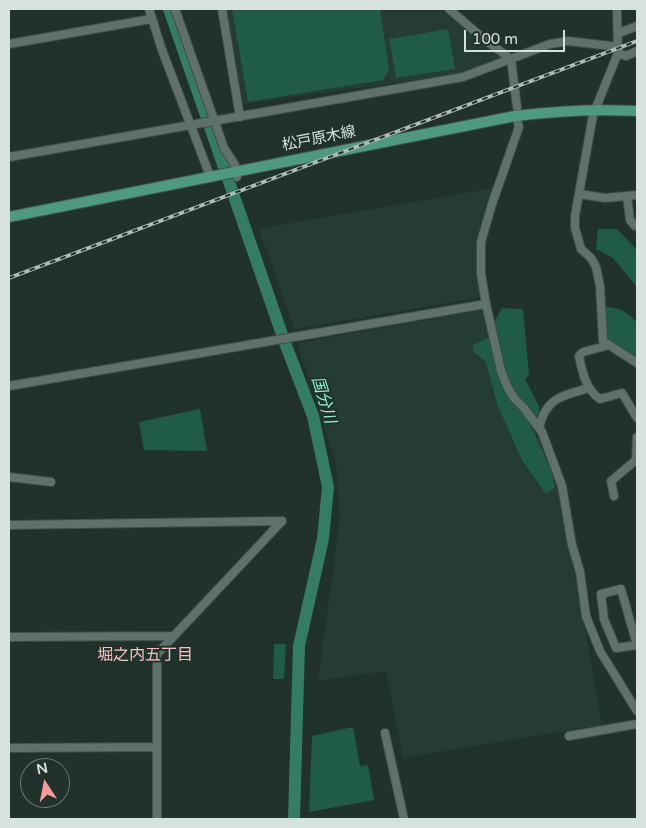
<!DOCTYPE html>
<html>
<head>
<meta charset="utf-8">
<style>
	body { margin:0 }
	#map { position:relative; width:646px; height:828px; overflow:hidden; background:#21312b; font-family:"Varela Round",sans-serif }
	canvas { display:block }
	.frame { position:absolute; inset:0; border:10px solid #d7e1dd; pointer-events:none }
	.north { position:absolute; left:20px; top:758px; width:50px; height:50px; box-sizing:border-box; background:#21312b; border:1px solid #6a7772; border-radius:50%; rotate:349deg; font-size:14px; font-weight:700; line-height:20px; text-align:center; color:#d7e1dd }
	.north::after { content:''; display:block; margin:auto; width:18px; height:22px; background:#f59b9c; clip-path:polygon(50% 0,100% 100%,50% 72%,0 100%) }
	.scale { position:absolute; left:464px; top:30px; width:101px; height:22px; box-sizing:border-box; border:2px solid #d7e1dd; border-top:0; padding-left:6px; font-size:15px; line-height:18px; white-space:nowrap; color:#d7e1dd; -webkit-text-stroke:4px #21312b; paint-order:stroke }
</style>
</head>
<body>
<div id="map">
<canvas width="646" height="828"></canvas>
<div class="frame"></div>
<div class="north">N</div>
<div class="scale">100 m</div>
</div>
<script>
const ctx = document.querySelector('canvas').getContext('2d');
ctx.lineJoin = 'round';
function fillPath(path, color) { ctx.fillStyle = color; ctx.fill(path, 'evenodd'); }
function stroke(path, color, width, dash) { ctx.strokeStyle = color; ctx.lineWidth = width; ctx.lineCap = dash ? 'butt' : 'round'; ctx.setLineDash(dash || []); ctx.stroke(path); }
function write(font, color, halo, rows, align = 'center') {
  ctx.font = font + ' "Varela Round","Noto Sans JP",sans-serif'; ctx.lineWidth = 4; ctx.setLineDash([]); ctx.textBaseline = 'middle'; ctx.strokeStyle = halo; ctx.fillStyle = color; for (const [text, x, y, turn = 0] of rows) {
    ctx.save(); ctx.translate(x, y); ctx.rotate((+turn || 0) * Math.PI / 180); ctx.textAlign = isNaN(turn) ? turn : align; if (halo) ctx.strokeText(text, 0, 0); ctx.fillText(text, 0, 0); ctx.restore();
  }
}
fillPath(new Path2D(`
	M226,9H442L466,30L503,58L461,74L244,104Z
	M494,188L477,253V273L481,293L478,298L295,329L259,230L262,228Z
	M480,310L485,314L526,419L546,448L560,494L569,546L576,573L602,725L403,758L386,671L318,681L340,517L336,463L297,343Z`), '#243c33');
fillPath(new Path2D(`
	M232,9H380L389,70L383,80L248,102Z
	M448,29L455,69L396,78L389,39Z
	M598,229H617L637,250V287L613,258L596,249Z
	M604,307C619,307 627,311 637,323V358L606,339Z
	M502,308L523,309L529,375L525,379L539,406V414L529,422L551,470L555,487L546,494L522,460L497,404L486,362L473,352V345L495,334L494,322Z
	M200,409L207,451L144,450L139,422Z
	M274,644H286L284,679H273Z
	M353,727L360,766L368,765L374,800L309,812L312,736Z`), '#1f5b48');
stroke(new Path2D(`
	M169,9L285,343L313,416L328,487L323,539L299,646L294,819`), '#357c65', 12);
const minor = new Path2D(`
	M149,9L162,50L210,176
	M175,9L224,148L235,165L237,177
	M222,9L240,117
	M449,9L485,40L511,59L517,107
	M617,9L618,53L593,115L575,216V228L581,249L591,258L596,267L600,286L603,341L637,363
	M619,33L637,26
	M9,44L151,19
	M618,53L626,56L637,51
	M518,123L519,127L492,204L481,242V274L486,304L501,371L507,386L514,398L524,408L542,432L562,486L572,545L580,572L586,616L600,651L637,711
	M9,157L463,77L550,44L568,41L619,47
	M579,194L605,198L637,195
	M627,196L630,220L635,226H637
	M609,345L583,352L579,356C582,371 586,390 600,399L622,393L637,418
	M9,386L486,304
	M539,428C546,397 562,396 589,388
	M9,477L51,482
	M614,496L611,481L636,460L637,437
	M9,525L282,521
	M621,589L637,645L616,648L604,619L601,594Z
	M9,637L173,636
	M385,733L404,819
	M569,736L637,724
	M9,748L156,747
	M157,819V654L282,521`);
const major = new Path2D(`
	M9,217L515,116C556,111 596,109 637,111`);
stroke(minor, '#3f4d48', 10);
stroke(major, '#3f4d48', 12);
stroke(minor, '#5f716a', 8);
stroke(major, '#4e9981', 10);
const rail = new Path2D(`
	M9,278L637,41`);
stroke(rail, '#afbbb6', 4);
stroke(rail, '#21312b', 2, [5.5]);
write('15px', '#d7e1dd', '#21312b', [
	["松戸原木線",319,139,-11]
]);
write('italic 16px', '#8df5d0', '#21312b', [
	["国分川",323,400,73]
]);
write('16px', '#f5c1c1', '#21312b', [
	["堀之内五丁目",145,656]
]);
</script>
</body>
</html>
